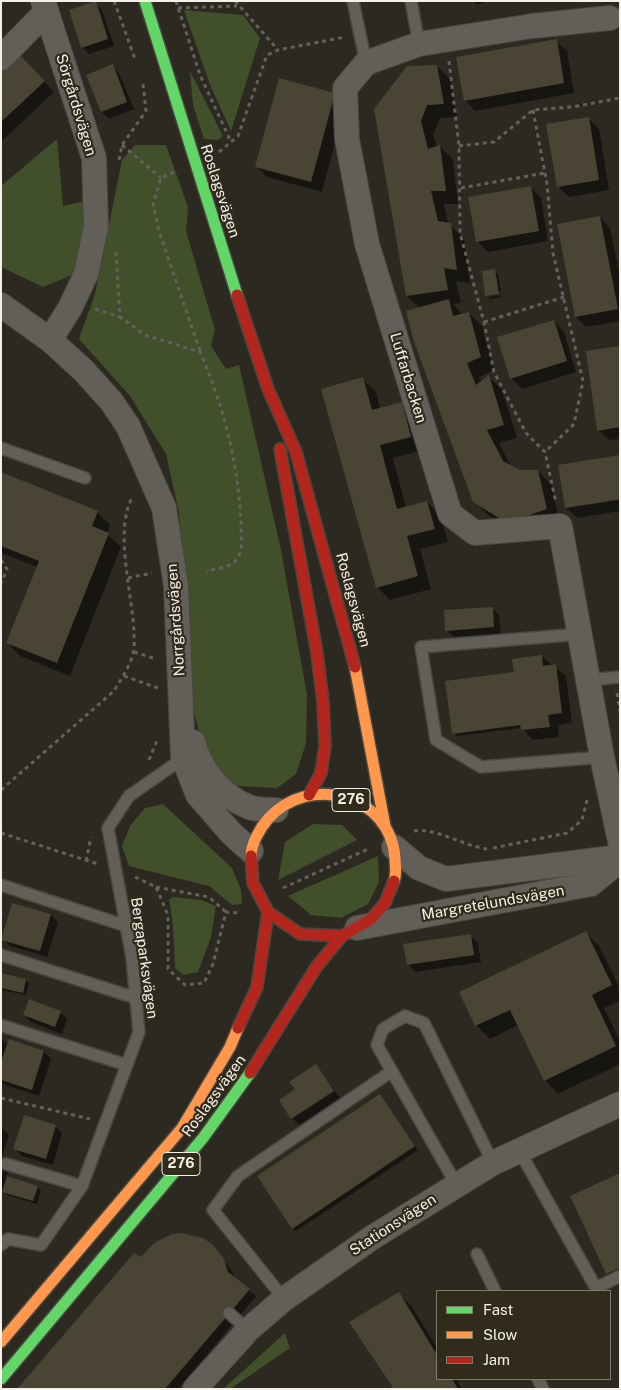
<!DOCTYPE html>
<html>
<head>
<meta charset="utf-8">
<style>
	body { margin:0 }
	#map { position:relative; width:621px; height:1390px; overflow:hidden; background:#2c2921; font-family:"Public Sans",sans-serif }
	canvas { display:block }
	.frame { position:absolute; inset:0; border:2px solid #f5f1e8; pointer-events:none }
	.legend { position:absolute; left:436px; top:1290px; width:175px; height:90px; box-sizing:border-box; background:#312b1c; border:1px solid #7f7a6e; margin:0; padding:6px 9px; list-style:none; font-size:15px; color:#f5f1e8 }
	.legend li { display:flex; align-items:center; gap:10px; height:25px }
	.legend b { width:25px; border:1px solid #7f7a6e }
</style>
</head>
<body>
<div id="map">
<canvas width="621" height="1390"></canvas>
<div class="frame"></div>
<ul class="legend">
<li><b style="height:6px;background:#63d668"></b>Fast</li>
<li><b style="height:6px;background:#ff974d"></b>Slow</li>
<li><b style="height:6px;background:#b3261e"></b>Jam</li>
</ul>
</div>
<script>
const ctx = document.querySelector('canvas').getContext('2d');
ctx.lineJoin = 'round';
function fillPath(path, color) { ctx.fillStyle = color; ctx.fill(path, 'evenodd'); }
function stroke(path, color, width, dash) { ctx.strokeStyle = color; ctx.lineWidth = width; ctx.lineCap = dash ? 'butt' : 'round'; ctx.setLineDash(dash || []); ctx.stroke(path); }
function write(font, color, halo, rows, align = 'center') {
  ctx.font = font + ' "Public Sans",sans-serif'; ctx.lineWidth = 4.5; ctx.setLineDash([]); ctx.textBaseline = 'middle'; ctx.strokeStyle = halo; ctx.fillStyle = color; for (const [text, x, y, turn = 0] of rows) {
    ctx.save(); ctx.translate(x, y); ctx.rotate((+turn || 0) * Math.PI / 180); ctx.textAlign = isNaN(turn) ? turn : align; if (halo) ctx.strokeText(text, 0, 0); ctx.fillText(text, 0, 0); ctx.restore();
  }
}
fillPath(new Path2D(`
	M184,10L243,15L260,38L231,131L210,85Z
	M190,71L223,136L218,140L204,139L193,105Z
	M57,139L63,206L85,201L86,246L72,275L43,287L1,267V186Z
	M135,145H166L188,207L186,231L215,330L211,346L226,369L239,365L281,550L307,695L306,743L296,774L277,788L236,786L207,757L189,696L179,513L166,454L130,396L79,339L95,294L122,160Z
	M163,804L232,868L241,890L242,904L232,905L209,886L129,866L122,846L130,826L145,808Z
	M313,824L342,825L357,840L278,880L285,842Z
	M378,856L379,882L368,904L341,918L311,915L288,896Z
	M174,897L201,900L216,906L211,937L198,972L183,975L175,968L173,925L169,899Z
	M285,1333L290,1348L230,1389H223Z`), '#424f2b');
fillPath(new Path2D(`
	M473,1H486V2L477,5Z
	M95,3L102,10L114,46L89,54L82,47Z
	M556,41L567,51L574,93L475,111L465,100Z
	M29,65L54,92L1,142V71Z
	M112,66L119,73L134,109L109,119L102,112Z
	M437,66L450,79L457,117L440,118L433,135L437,147L440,146L453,160L458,204H444L448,224L464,238L470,283L456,281L461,303L453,304L463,315L469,313L482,326L494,370L479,377L482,382L489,377L502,390L517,438L499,443L511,467L520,472L538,471L551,484L560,522L521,536L488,515L474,501L420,308L407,296L375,109Z
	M335,94L345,105L322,192L267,177L257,167Z
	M588,118L599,129L609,190L569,197L558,186Z
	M530,187L541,198L548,241L488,252L477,241Z
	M600,217L610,228L620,276V321L586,327L576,317Z
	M494,270L498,274L501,292L487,294V296V295Z
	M501,295V297L490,299L488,297Z
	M554,321L564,332L576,372L522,389L511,378Z
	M620,347V439L609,440L598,430Z
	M362,379L376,392L380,409L401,403L415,417L424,450L393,458L406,508L427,502L440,515L448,542L420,549L431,589L390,600L377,587Z
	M1,473L97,512L110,525L107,534L121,547L70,676L20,656L7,642L37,567L1,553Z
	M620,500V511L577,518L566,508Z
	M492,608L499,615L501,634L454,637L446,630Z
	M541,656L566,676L572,723L558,725L559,737L533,740L522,728L457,736L453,733L513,673Z
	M13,904L51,915L58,922L47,957L10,946L3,939Z
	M586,933L599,946L620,989V1001L604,1008L620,1041V1064L558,1094L545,1080L518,1025L490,1039L476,1025Z
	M471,936L478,943L481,962L415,972L408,964Z
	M1,974L25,980L29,983L26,995L1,990Z
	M60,1012L67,1019L62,1034L31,1022L24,1015Z
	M1,1038L8,1045L44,1052L51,1059L39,1096L5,1085L1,1082Z
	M316,1066L340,1098L299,1125L292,1118L296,1090Z
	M380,1095L418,1150L296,1231L293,1228Z
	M55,1126L62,1133L53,1165L22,1156L15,1149Z
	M1,1127L9,1135L2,1157L10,1165L6,1177L37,1187L41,1190L37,1204L7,1195L2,1190L1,1194Z
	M620,1175V1286L607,1273Z
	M172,1235H192L211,1245L233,1272L234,1278L256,1296L178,1389H19L141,1259Z
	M399,1294L412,1307L437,1348V1379H456L462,1389H395Z`), '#0007');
fillPath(new Path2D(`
	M96,1L108,39L81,48L69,10Z
	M557,39L564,83L464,101L456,57Z
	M18,53L45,81L1,122V69Z
	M113,64L127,102L101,112L86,75Z
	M437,65L444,104L427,105L421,121L428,149L440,145L446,191H431L438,221L451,223L457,270L444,268L448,290L406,296L374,109L407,66Z
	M279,78L335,93L311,182L255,167Z
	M589,117L599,180L557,187L546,124Z
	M531,186L539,231L476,242L468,197Z
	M600,216L618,309L575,317L557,224Z
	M495,269L499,294L485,296L482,271Z
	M449,299L453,316L469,312L481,357L467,363L476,385L489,375L504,425L487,430L503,461L520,470H538L547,509L507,523L473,502L413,339L406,311Z
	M554,320L567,361L510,379L497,337Z
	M620,346V427L597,431L586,351Z
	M363,377L372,410L402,402L411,437L380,445L397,509L427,501L435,529L407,536L418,576L376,588L321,389Z
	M620,455V499L565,508L558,465Z
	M1,472L98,511L92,526L109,533L57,663L6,643L39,561L1,546Z
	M493,607L494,627L445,631L444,610Z
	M542,655L543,666L556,664L562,713L548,715L550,727L521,730L520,725L452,734L445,681L514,672L512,659Z
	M12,903L51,914L40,951L1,940Z
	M586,931L612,985L592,995L616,1046L544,1081L510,1010L475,1026L459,992Z
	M471,934L474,955L407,965L403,944Z
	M1,973L26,979L23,993L1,988Z
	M29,999L61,1011L55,1027L23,1015Z
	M9,1039L44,1051L32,1090L1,1080V1062Z
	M316,1064L334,1091L291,1119L279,1100L295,1089L289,1082Z
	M380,1094L415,1146L292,1229L257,1176Z
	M24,1115L56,1125L46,1159L13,1149Z
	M620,1173V1268L606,1274L570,1196Z
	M7,1176L38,1186L33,1201L2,1192Z
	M182,1233L203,1238L212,1244L223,1257L228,1272L250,1289L165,1389H17L134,1253L141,1257L154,1243L172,1234Z
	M399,1292L437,1355V1379H452L458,1389H394L349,1322Z`), '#4a4434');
const lane = new Path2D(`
	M353,1L366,63
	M411,1L419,44
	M1,448L85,478
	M581,634L421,647L436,740L481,767L602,757
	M588,680L620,677
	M1,885L126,926
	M1,955L136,998
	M3,1026L127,1065
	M519,1150L596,1288L620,1276
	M6,1164L82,1186
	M456,1184L377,1045L383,1029L405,1016L424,1023L493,1163
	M1,1245L8,1239L41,1245L82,1186L139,1032L132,958L108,828L129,796L185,757
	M477,1254L495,1291
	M284,1299L213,1210L238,1176L392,1071
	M229,1313L248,1330
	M538,1379L543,1389`);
const street = new Path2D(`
	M43,1L94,158L96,227L86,274L70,308L50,340
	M610,18L532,26L419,44L366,63L345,88L347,139L367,244L450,514L475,533L560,526L602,757L620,841
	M1,58L46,12
	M1,305L50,340L83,370L111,401L128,426L164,508L176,586L183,757L198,795L231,833L251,851
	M193,742C200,769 222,797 249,807C257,810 267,810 276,810
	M394,847L419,868L446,879L620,857
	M357,928L591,884L620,860
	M195,1389L248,1330L284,1299L373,1237L493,1163L620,1104`);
const fast = new Path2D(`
	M145,1L237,295
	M1,1379L203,1138L250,1073`);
const slow = new Path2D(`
	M355,667L385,826
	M251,856C251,844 260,828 268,819C309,773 390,794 395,858C395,866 397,874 394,881
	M1,1342L182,1128L230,1047L238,1028`);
const jam = new Path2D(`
	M237,295L268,389L296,452L355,667
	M280,449L317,653L323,702L325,746L321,773L309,795
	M251,856L253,883L268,912L300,934L342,936
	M238,1028L257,987L268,912
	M250,1073L317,966L342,936L371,919L385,903L394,881`);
stroke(lane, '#49473f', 14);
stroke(street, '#49473f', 26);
stroke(fast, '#49473f', 14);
stroke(slow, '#49473f', 14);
stroke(jam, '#49473f', 14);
stroke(new Path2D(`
	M114,1L135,59
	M176,1L200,75L231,142
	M235,1L278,50
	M178,8L237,6
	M449,61L459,146L460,233L484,322L494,372L526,433L545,452L556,503
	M533,110L547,184L553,253L583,381L574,424L545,452
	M122,145L161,178
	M459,146L494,142L533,110L572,107L620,98
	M219,152L238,136L267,55L278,50L345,37
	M119,160L122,145L146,111L143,84
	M174,172L161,178L153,204L159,231L200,351
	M461,188L545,173
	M116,252L120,317L145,335L200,352C224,407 239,465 241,526C241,537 244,550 237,559C231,568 215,569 206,571
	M95,309L120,317
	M484,322L564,297
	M1,560L7,569L1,583
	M128,578L152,573
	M134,652L156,659
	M124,676L158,688
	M617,693L620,712
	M149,760L158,738
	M1,790L114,691C121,679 130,667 133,653C135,647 134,640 134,634C133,594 113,530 133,496
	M414,831C434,827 464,846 487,849
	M1,833L98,864
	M493,848L567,833L582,820L587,800
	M86,861L91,837
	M135,877L156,887L168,915V969L185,985L204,983L213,964L226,912L241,913
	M156,887L209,897L226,912
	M283,888L368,849
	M1,1098L90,1119`), '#63615c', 3, [4, 4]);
stroke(lane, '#625f59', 11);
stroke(street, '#625f59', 24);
stroke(fast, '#63d668', 11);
stroke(slow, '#ff974d', 11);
stroke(jam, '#b3261e', 11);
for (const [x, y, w] of [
	[351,800,38],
	[181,1164,38]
]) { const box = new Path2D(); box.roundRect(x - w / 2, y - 11.5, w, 23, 4); ctx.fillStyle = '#312b1c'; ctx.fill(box); stroke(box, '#f5f1e8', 1); }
write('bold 14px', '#f5f1e8', null, [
	["276",351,800],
	["276",181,1164]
]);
write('15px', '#f5f1e8', '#312b1c', [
	["Sörgårdsvägen",76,105,73],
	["Roslagsvägen",220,191,72],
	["Luffarbacken",408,378,73],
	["Roslagsvägen",353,600,75],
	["Norrgårdsvägen",176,620,-94],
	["Margretelundsvägen",493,903,-10],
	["Bergaparksvägen",144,958,82],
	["Roslagsvägen",214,1096,-54],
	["Stationsvägen",393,1225,-33]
]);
</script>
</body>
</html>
